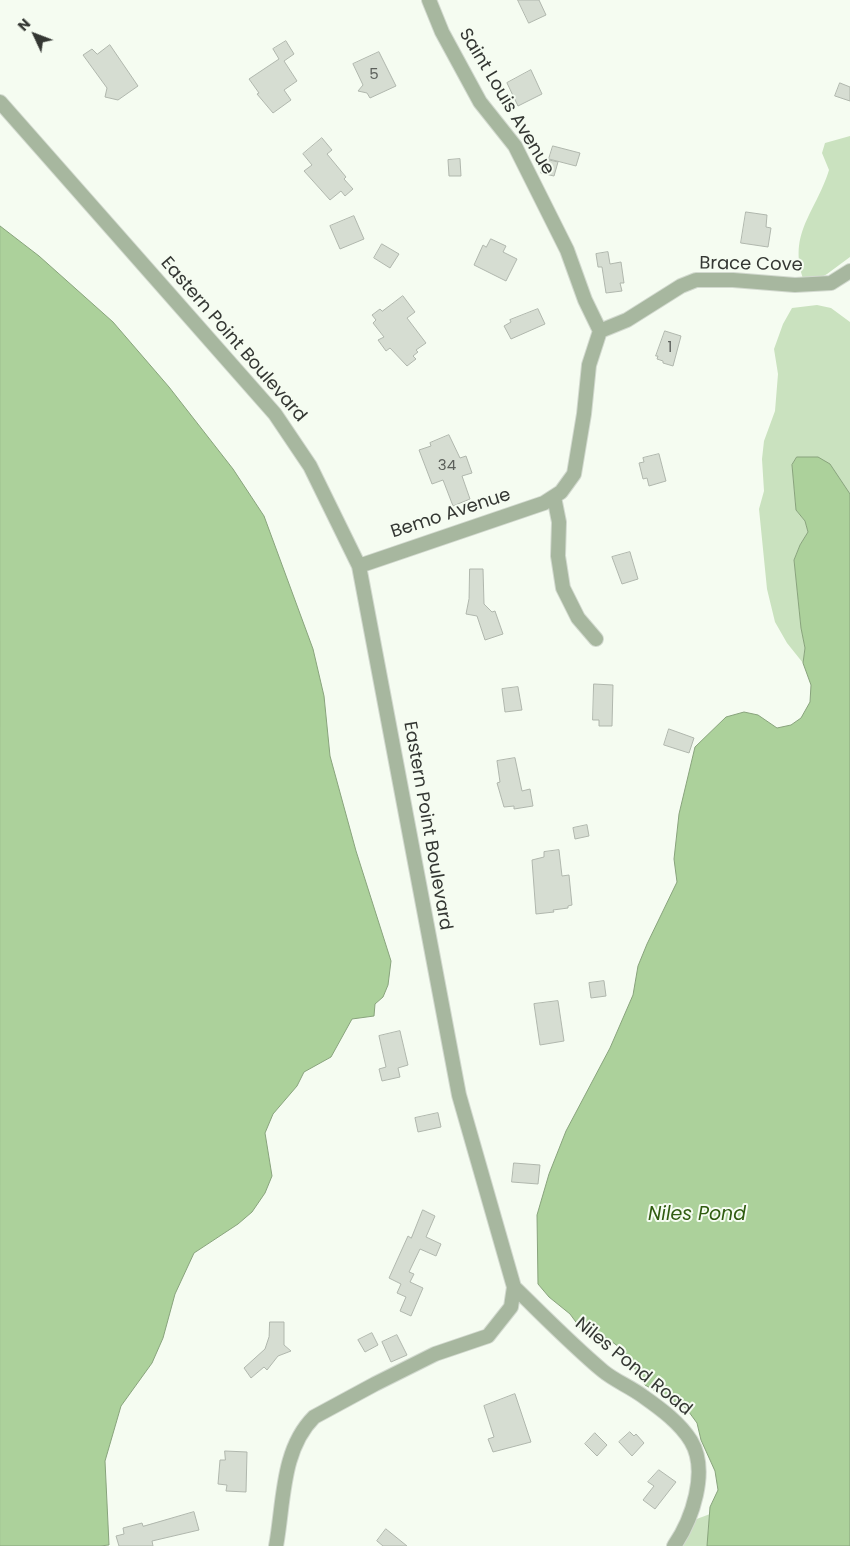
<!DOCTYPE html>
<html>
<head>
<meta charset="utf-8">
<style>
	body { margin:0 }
	#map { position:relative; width:850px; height:1546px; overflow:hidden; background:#f5fcf1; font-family:Poppins,sans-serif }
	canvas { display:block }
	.north { position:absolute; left:10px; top:10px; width:50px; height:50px; -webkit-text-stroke:4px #f5fcf1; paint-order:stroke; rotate:313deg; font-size:14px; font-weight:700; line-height:20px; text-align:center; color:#343733 }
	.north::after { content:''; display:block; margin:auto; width:18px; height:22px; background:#343733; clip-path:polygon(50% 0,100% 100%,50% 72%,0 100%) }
</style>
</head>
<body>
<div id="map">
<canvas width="850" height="1546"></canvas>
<div class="north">N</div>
</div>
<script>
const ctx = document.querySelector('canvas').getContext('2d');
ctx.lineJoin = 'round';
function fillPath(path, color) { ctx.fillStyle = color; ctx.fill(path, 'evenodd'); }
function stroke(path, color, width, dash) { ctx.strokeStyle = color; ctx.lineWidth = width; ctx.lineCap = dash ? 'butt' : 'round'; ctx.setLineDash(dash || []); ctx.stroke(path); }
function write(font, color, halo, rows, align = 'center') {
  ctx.font = font + ' Poppins,sans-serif'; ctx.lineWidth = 4; ctx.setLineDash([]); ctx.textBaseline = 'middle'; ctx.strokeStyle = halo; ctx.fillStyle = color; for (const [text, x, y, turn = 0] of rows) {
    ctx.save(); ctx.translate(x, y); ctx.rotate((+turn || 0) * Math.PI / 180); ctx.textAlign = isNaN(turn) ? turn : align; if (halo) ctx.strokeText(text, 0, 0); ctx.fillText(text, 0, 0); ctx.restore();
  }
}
fillPath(new Path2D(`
	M850,136V257L827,274L806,286C785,235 815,215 829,170L822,153L825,143Z
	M817,305L831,308L850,322V494L830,464L792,465L796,510L805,521L808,532L800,545L794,560L801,627L805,648L803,663L787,643L775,622L767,589L759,509L764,491L762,459L764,441L775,411L778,374L774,349L783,324L792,308Z
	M710,1514L708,1531L709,1546H675L694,1520Z`), '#cae2bf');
const water = new Path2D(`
	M0,226L39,256L113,322L169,387L233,469L264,516L313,649L324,696L330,756L356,851L391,961L388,985L383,997L375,1004L374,1016L352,1019L331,1057L304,1072L297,1086L273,1114L265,1133L272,1176L265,1193L252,1212L238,1224L194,1253L175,1294L163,1338L152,1363L121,1406L105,1461L109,1545L100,1546H0Z
	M797,457H818L830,464L850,494V1546H707L710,1507L718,1490L715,1471L701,1440L697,1423L686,1408L645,1385L623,1350L607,1338L584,1333L570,1314L549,1297L538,1284L537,1215L549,1174L566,1131L610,1048L633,995L638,966L647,944L677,882L674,859L679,814L695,747L726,717L744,712L758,715L777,728L791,725L801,718L810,702L811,685L803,663L805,648L801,628L794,560L800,545L808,532L805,521L796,510L792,465Z`);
fillPath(water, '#acd19b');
stroke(water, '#88a37c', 1);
const building = new Path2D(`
	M518,0H539L546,15L529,23Z
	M286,41L294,54L284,61L297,81L284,90L291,100L273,113L257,94L259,93L249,79L279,59L273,49Z
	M110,45L138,86L118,100L105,97L107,88L83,55L92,49L97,54Z
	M379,52L396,86L370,98L367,93L358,91L363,85L353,64Z
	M531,70L542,94L518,106L507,83Z
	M840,83L850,87V101L835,96Z
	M322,138L332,150L327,154L346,177L344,179L353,189L345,196L341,191L330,200L304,171L312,165L303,154Z
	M553,146L580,153L576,166L549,159Z
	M460,159L461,176H449L448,160Z
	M545,159L558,162L554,176L541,173Z
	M746,212L767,215L766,227L771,228L768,247L741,243Z
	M354,216L364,239L340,249L330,226Z
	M491,239L506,246L503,252L517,259L506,281L474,265L483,245L486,247Z
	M382,244L399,254L390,268L374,258Z
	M608,252L610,264L621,262L624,283H620L622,291L606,293L602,267H598L596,254Z
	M403,296L415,312L407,318L426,343L416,350L418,352L413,356L416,359L407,366L390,348L386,351L378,340L384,337L373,323L376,320L372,315L380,309L382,311Z
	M538,309L545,324L511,339L504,326L511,322L510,320Z
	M665,331L681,336L673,366L663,363V361L657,359L658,356H656Z
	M449,435L460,458L466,456L472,473L462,476L470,499L453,506L443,480L432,484L419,450L431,446L430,443Z
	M659,454L666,481L649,486L647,478L643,479L639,463L644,462L643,458Z
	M630,552L638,579L622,584L612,557Z
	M470,569H483L484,604L492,612L495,611L503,634L485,640L477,616L466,614L469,599Z
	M594,684L613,685L612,726H599V720H593Z
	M518,687L522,710L505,712L502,689Z
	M669,729L694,738L689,753L664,745Z
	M515,758L522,791L530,789L533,806L514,809V806L504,807L497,783L500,782L497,761Z
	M587,825L589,836L575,839L573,828Z
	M559,850L562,876L569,875L572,905L568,906V908L553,910L554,912L536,914L532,860L544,857V852Z
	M604,981L606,996L591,998L589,983Z
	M558,1001L564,1041L540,1045L534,1004Z
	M400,1031L408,1065L398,1068L400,1077L382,1081L379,1069L386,1067L379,1036Z
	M438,1113L441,1127L418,1132L415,1118Z
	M514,1163L540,1165L538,1184L512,1182Z
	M423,1210L435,1216L426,1237L441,1244L436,1256L420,1249L409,1272L414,1274L410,1282L423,1288L411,1316L400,1311L406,1297L397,1293L401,1284L389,1278L408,1236L411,1238Z
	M270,1322H284V1345L291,1351L278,1356L267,1370L264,1367L251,1378L244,1368L265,1349L269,1337Z
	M372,1333L378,1345L365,1352L358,1340Z
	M397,1335L407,1355L391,1362L382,1342Z
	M515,1394L531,1442L493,1452L488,1439L494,1437L484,1406Z
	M630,1432L634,1436L636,1434L644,1443L632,1456L619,1442Z
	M595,1433L607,1445L597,1456L585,1444Z
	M225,1451L247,1452L246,1492L226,1491L227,1485L218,1484L220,1460H225Z
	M659,1470L676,1482L655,1509L643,1500L654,1486L648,1482Z
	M194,1512L199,1530L152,1541L153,1546H119L116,1536L124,1534L123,1528L142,1523L143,1526Z
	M386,1529L407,1546H383L377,1541Z`);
fillPath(building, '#d6ddd2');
stroke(building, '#b0b7ad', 1);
const street = new Path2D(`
	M429,0L442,32L480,102L515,146L567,250L585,300L600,331
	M0,102L275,414L310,466L359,566L459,1095L514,1287L511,1307L488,1336L435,1354L375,1384L314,1417C281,1450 284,1503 276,1546
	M600,331L627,320L681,286L696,280H733L795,285L831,283L850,271
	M554,497L559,522L558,556L563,588L578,618L596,639
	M359,566L544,503L561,492L574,474L584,414L589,365L600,331
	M514,1287C543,1315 571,1344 603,1371C615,1381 631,1387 644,1397C661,1409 680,1423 691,1441C709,1471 692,1520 674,1546`);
stroke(street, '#d2d9cf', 16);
stroke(street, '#a7b79f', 14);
write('15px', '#5c605b', null, [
	["5",374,75],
	["1",670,348],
	["34",447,466]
]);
write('18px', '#343733', '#f5fcf1', [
	["Saint Louis Avenue",506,102,59],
	["Brace Cove",751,265,1],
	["Eastern Point Boulevard",233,340,49],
	["Bemo Avenue",451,514,-18],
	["Eastern Point Boulevard",427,826,80],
	["Niles Pond Road",633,1367,39]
]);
write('italic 19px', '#305c11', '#f5fcf1', [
	["Niles Pond",697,1215]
]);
</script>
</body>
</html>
